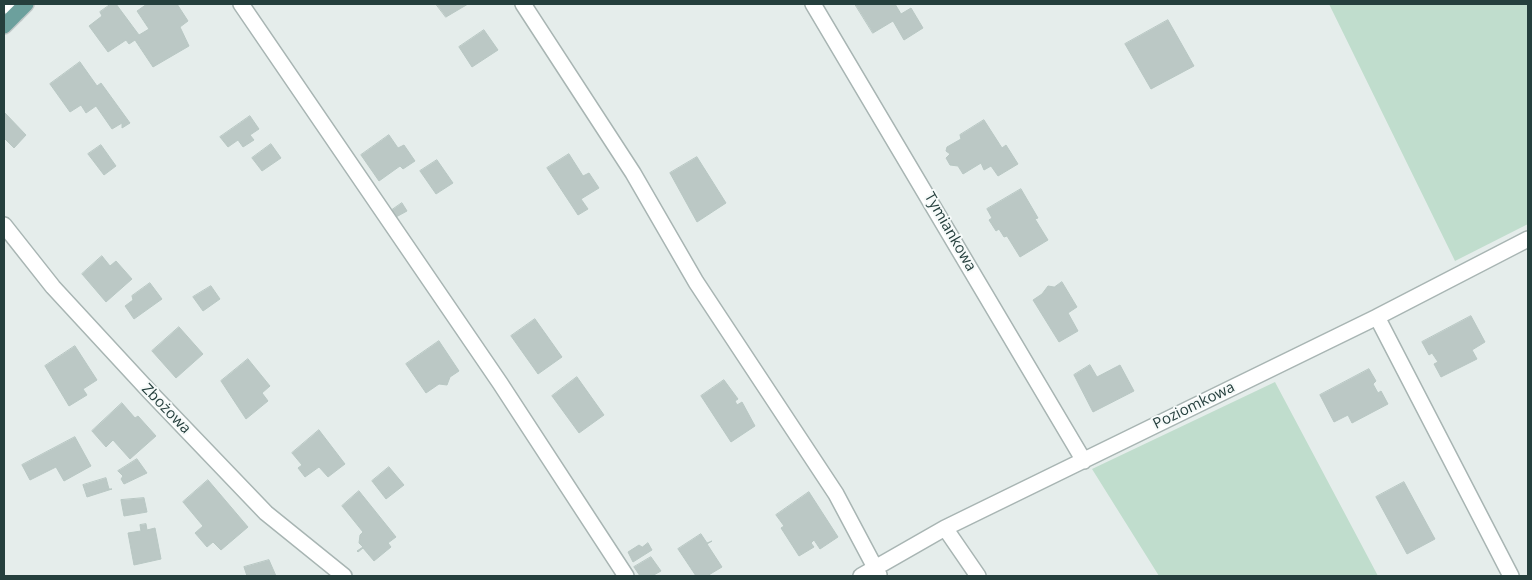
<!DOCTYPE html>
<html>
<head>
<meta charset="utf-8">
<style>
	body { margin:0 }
	#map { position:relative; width:1532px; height:580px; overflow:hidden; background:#e5edeb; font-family:"Open Sans",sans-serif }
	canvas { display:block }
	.frame { position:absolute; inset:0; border:5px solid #253f3d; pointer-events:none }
</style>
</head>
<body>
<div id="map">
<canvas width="1532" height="580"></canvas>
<div class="frame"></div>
</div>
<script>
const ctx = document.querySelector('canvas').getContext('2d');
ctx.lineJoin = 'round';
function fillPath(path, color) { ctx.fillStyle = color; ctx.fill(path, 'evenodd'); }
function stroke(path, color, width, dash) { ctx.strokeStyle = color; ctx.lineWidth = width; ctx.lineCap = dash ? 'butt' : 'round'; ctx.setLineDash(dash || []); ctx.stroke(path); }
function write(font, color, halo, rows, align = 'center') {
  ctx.font = font + ' "Open Sans",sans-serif'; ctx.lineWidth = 4; ctx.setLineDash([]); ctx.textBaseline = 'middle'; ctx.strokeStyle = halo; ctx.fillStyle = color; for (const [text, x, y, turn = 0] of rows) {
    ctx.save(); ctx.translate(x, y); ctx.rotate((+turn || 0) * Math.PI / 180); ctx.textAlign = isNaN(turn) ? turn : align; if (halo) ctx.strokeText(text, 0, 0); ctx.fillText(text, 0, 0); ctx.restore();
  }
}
fillPath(new Path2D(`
	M1329,4H1528V224L1455,261Z
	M1275,382L1378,576H1159L1092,469Z`), '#c0ddcd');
const building = new Path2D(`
	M111,4H116L139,35L149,29L137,11L147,4H177L188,21L180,27L189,46L153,67L135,40L129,44L126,40L108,52L89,26L102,16L100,12Z
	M436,4H468L446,17Z
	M855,4H895L901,14L911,8L923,28L904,40L893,21L873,33Z
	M1168,20L1194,66L1151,89L1125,44Z
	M484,30L498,50L472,67L459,47Z
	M80,62L97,86L101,83L130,123L122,128V123L112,129L96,106L86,113L81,105L70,112L50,84Z
	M4,112L26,135L14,148L4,138Z
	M250,116L259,129L250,135L254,140L243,147L238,140L228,147L220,137Z
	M984,120L1002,148L1006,145L1018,164L998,176L991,166L984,170L981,163L963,174L958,166L950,165L946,158L950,154L946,151L947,147L961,139L960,135Z
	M389,135L398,148L404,145L415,161L403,169L400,166L379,181L361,155Z
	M271,144L281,158L262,171L252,158Z
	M101,145L116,166L104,175L88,154Z
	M569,154L583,176L589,173L599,188L581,199L588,209L578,215L547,168Z
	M697,157L726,203L697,222L670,173Z
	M437,160L453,183L436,194L420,171Z
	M1021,189L1038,218L1035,219L1048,240L1020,257L1007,236L1004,237L999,229L996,231L989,220L992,218L987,209Z
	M402,203L407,211L396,217L392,210Z
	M102,256L110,266L116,261L132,279L106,302L82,274Z
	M1062,282L1077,307L1068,313L1078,331L1059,342L1033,300L1042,294L1048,286L1054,287Z
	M150,283L162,299L134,319L125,306L133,300L132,296Z
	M211,286L220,299L203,311L193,297Z
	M1471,316L1485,342L1472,350L1477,359L1441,377L1434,364L1438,362L1432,353L1429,355L1422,342Z
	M535,319L562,357L538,374L511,336Z
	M179,327L203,354L176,378L152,351Z
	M439,341L459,371L450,377L447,385L439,384L426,393L406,364Z
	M75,346L97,380L83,389L87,395L69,406L45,366Z
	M248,359L270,386L262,393L268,401L246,419L221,381Z
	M1090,365L1097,377L1120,365L1134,391L1093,412L1074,375Z
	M1369,369L1376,381L1373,384L1378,393L1381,391L1388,404L1352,423L1348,415L1334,422L1320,395Z
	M577,377L604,415L579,433L552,396Z
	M724,380L738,399L735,401L737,405L742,402L755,426L731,442L701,396Z
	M122,403L135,418L138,416L156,436L130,459L113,440L106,447L92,431Z
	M319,430L345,464L328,477L319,467L305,477L298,468L302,465L292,453Z
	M75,437L91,466L64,481L56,467L30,480L22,465Z
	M137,459L147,473L124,484L121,479L123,476L118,471Z
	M389,467L404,485L386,499L372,481Z
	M106,478L109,489H112L87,497L83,485Z
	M208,480L248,527L221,550L213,542L207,547L195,533L203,526L183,502Z
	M1404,482L1435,539L1407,554L1376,497Z
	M359,491L396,537L388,543L391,547L374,561L363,548L358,552L357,551L363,547L359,543L360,535L363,532L342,506Z
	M809,492L838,537L820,549L814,540L811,543L814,547L799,556L781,528L784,526L776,515Z
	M144,498L147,512L124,516L121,500Z
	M146,524L147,530L155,528L161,559L134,565L128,533L141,531L140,525Z
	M701,534L707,543L712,541L707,544L722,567L707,576H696L678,549Z
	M648,543L652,550L633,562L628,552L639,545L642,547Z
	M651,557L661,571L652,576H640L634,567Z
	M269,560L276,576H247L244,567Z`);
fillPath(building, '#bbc8c5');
stroke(building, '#b8c7c3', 1);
const minor = new Path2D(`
	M8,4L16,14
	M241,4L500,383L626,576
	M523,4L633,173L696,282L836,494L879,575
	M813,4L1084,461
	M4,225L53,287L150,392L266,513L344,576
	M1377,317L1511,576
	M945,528L978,576
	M861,576L945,528L1377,317L1528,239`);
const major = new Path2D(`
	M4,26L26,4`);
stroke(minor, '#a8b5b3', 18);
stroke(major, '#c2c9c9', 18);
stroke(minor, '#fff', 15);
stroke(major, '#6ca09d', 15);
write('15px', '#253f3d', '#f6faf9', [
	["Tymiankowa",950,232,60],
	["Poziomkowa",1194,406,-26],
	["Zbożowa",166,409,46]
]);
</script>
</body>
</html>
